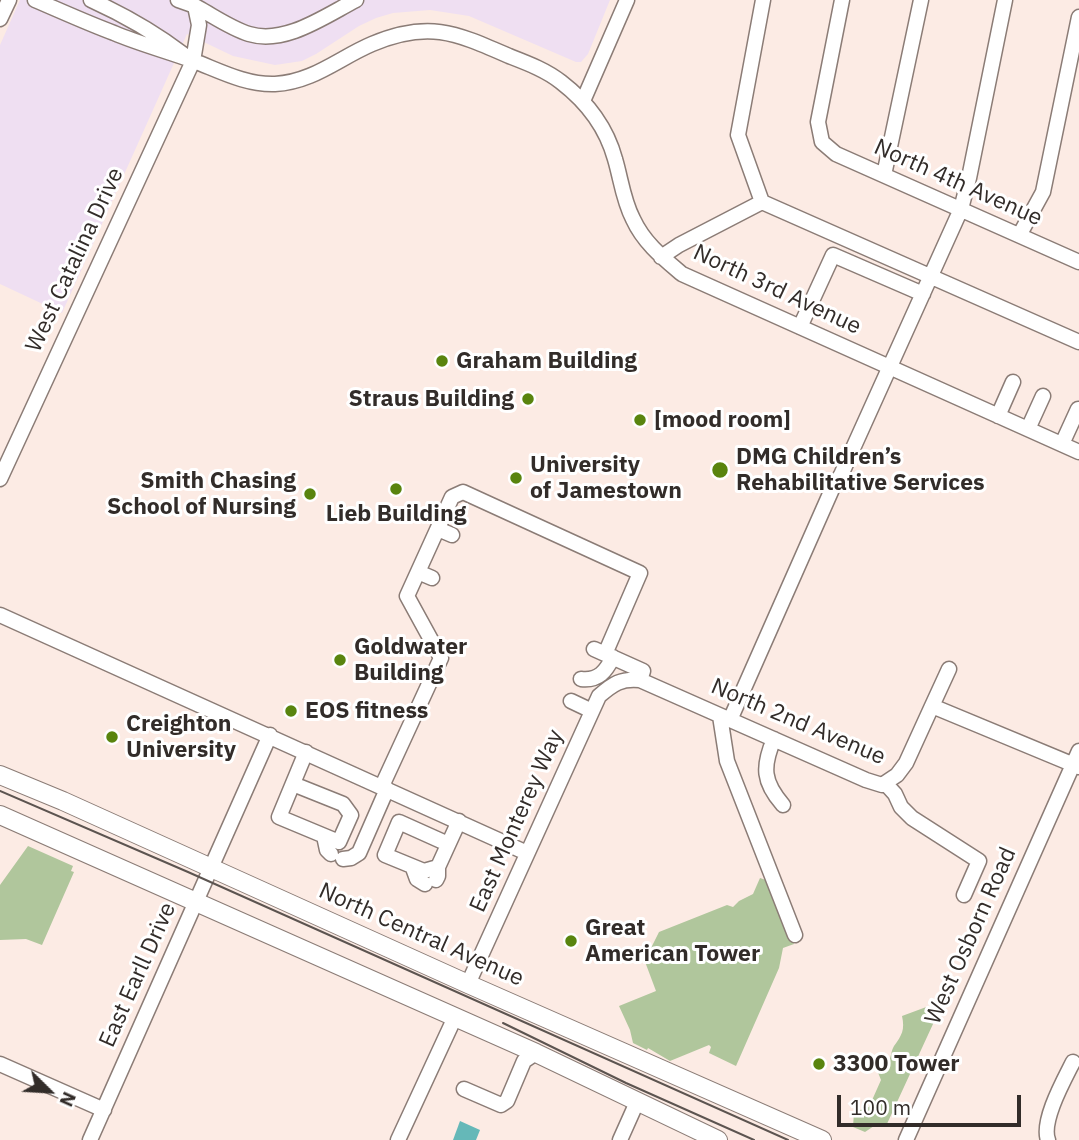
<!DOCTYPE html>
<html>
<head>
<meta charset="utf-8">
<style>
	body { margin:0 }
	#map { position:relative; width:1079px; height:1140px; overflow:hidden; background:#fcebe4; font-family:"IBM Plex Sans",sans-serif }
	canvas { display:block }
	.north { position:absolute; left:14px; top:1056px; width:70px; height:70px; -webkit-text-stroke:5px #fff; paint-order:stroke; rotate:114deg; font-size:19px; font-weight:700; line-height:28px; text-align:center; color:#322c29 }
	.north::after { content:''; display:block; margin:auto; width:24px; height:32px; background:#322c29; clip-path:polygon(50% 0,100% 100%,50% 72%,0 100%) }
	.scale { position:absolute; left:837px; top:1095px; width:184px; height:32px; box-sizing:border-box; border:4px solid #322c29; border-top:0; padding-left:9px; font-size:21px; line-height:24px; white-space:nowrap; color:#322c29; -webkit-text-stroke:5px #fff; paint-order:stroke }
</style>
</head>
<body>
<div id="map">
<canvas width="1079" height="1140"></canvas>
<div class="north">N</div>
<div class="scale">100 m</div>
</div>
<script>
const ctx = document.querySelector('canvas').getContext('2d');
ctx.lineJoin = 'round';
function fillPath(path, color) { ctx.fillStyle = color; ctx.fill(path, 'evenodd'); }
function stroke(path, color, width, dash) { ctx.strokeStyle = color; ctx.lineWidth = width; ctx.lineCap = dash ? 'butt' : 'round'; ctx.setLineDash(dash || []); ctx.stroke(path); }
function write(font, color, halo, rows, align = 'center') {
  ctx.font = font + ' "IBM Plex Sans",sans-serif'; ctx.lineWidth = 6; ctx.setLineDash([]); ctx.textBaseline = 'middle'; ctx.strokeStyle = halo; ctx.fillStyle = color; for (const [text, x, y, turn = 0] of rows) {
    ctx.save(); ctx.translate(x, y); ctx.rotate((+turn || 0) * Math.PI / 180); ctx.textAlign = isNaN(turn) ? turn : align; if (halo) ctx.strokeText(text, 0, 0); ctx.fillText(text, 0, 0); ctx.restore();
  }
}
fillPath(new Path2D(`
	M20,0H610L588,54L581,62H576L469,16L430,10L393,13L376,18L359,26L316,54L302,61L275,65L233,56L187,34L62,313L0,284V45Z`), '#efdff2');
fillPath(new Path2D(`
	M28,846L73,866L71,871L74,872L42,945L26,939L0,940V885Z
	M760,878L769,881L794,944L783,948L779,968L736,1066L709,1053L711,1047L709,1045L670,1061L648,1048L647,1050L633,1043L630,1030L619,1006L656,991L641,951L652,946L659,932L727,905L733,907L739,901L753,894Z
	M929,1006L939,1011L886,1126L877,1124L865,1132L853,1127L854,1112L869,1107L881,1080L877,1070L888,1064C891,1058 891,1051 894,1046C902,1035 905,1030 902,1016Z`), '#b0c69c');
fillPath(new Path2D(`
	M460,1121L480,1130L476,1140H453Z`), '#65b8b8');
const minor = new Path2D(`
	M35,0C61,11 87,23 114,33C140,44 167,51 194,61C220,71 246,85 275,84C313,82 339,58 372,44C429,20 456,33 509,56C527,63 546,70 561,82C587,102 606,126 615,159C621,179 623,200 633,219C644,243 663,258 682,274L1079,452
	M91,0C124,15 154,32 183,54
	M763,0L738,135L762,202L1079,342
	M842,0L818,122L822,142L836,154L1079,262
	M195,6C212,15 230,28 249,34C285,45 325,16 356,0
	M0,19L9,0
	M583,101L627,0
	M884,175L921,0
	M1020,234L1043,192L1079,17
	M661,257L679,245L762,202
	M800,327L833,255L923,294
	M998,416L1013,382
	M1028,429L1043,396
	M1062,444L1078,409
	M0,479L193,61L199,25L195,6L178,0
	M438,529L452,535
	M418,572L432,578
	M0,615L527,853
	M594,649L643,671L640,680
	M581,679C599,681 606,671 613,657
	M571,701L592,711
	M932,706L949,669
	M720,716L727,761L795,935
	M730,720L833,487L841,475L961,209L969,178L1005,0
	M774,739C762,767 763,782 783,805
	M885,783L895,794L901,807L912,818L979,861L964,895
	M293,784L343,804L351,815L339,842L279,817L306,752
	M382,786L441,658L407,596L452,497L463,492L640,573L605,654
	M324,836L327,850L331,854
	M343,859L351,858L359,853L387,789
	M438,867L424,871L385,855L399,822L448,844
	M413,868L417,879L425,884
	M436,880L438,876V867L459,821
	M468,984L599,696C613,684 621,678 640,680L866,780L882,785L897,775L906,763L932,706L1079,767
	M0,1064L104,1110
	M464,1089L501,1105L507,1101L524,1061L536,1053
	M90,1140L270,735
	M398,1140L455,1017
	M620,1140L637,1102
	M906,1140L1079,751
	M1048,1140C1041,1121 1064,1080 1073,1062`);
const major = new Path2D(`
	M0,775L63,801L468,984L822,1140
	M0,815L536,1053L718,1140`);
stroke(minor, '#8b7c76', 17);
stroke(major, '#8b7c76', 20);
stroke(minor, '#fff', 14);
stroke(major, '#fff', 18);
stroke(new Path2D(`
	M0,791L188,872L788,1140
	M503,1023L626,1083L754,1140`), '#5c5450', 2);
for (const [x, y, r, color] of [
	[442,361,7,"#59840e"],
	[528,399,7,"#59840e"],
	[640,420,7,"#59840e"],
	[720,470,9,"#59840e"],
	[516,478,7,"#59840e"],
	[396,489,7,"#59840e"],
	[310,494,7,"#59840e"],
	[340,660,7,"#59840e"],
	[291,711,7,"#59840e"],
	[112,737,7,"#59840e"],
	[571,941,7,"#59840e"],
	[819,1064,7,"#59840e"]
]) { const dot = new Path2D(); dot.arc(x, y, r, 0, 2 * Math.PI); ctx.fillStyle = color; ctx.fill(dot); stroke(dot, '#fff', 2.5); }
write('23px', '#322c29', '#fff', [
	["North 4th Avenue",958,183,24],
	["West Catalina Drive",75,260,-65],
	["North 3rd Avenue",777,290,25],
	["North 2nd Avenue",798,722,23],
	["East Monterey Way",517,821,-66],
	["North Central Avenue",421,935,24],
	["West Osborn Road",971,936,-66],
	["East Earll Drive",138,975,-66]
]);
write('bold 23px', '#322c29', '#fff', [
	["Graham Building",456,361],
	["Straus Building",514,399,"right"],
	["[mood room]",654,420],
	["DMG Children’s",736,457],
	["Rehabilitative Services",736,483],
	["University",530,465],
	["of Jamestown",530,491],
	["Smith Chasing",296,481,"right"],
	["School of Nursing",296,507,"right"],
	["Lieb Building",396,514,"center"],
	["Goldwater",354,647],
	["Building",354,673],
	["EOS fitness",305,711],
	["Creighton",126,724],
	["University",126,750],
	["Great",585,928],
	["American Tower",585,954],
	["3300 Tower",833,1064]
], 'left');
</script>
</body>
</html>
